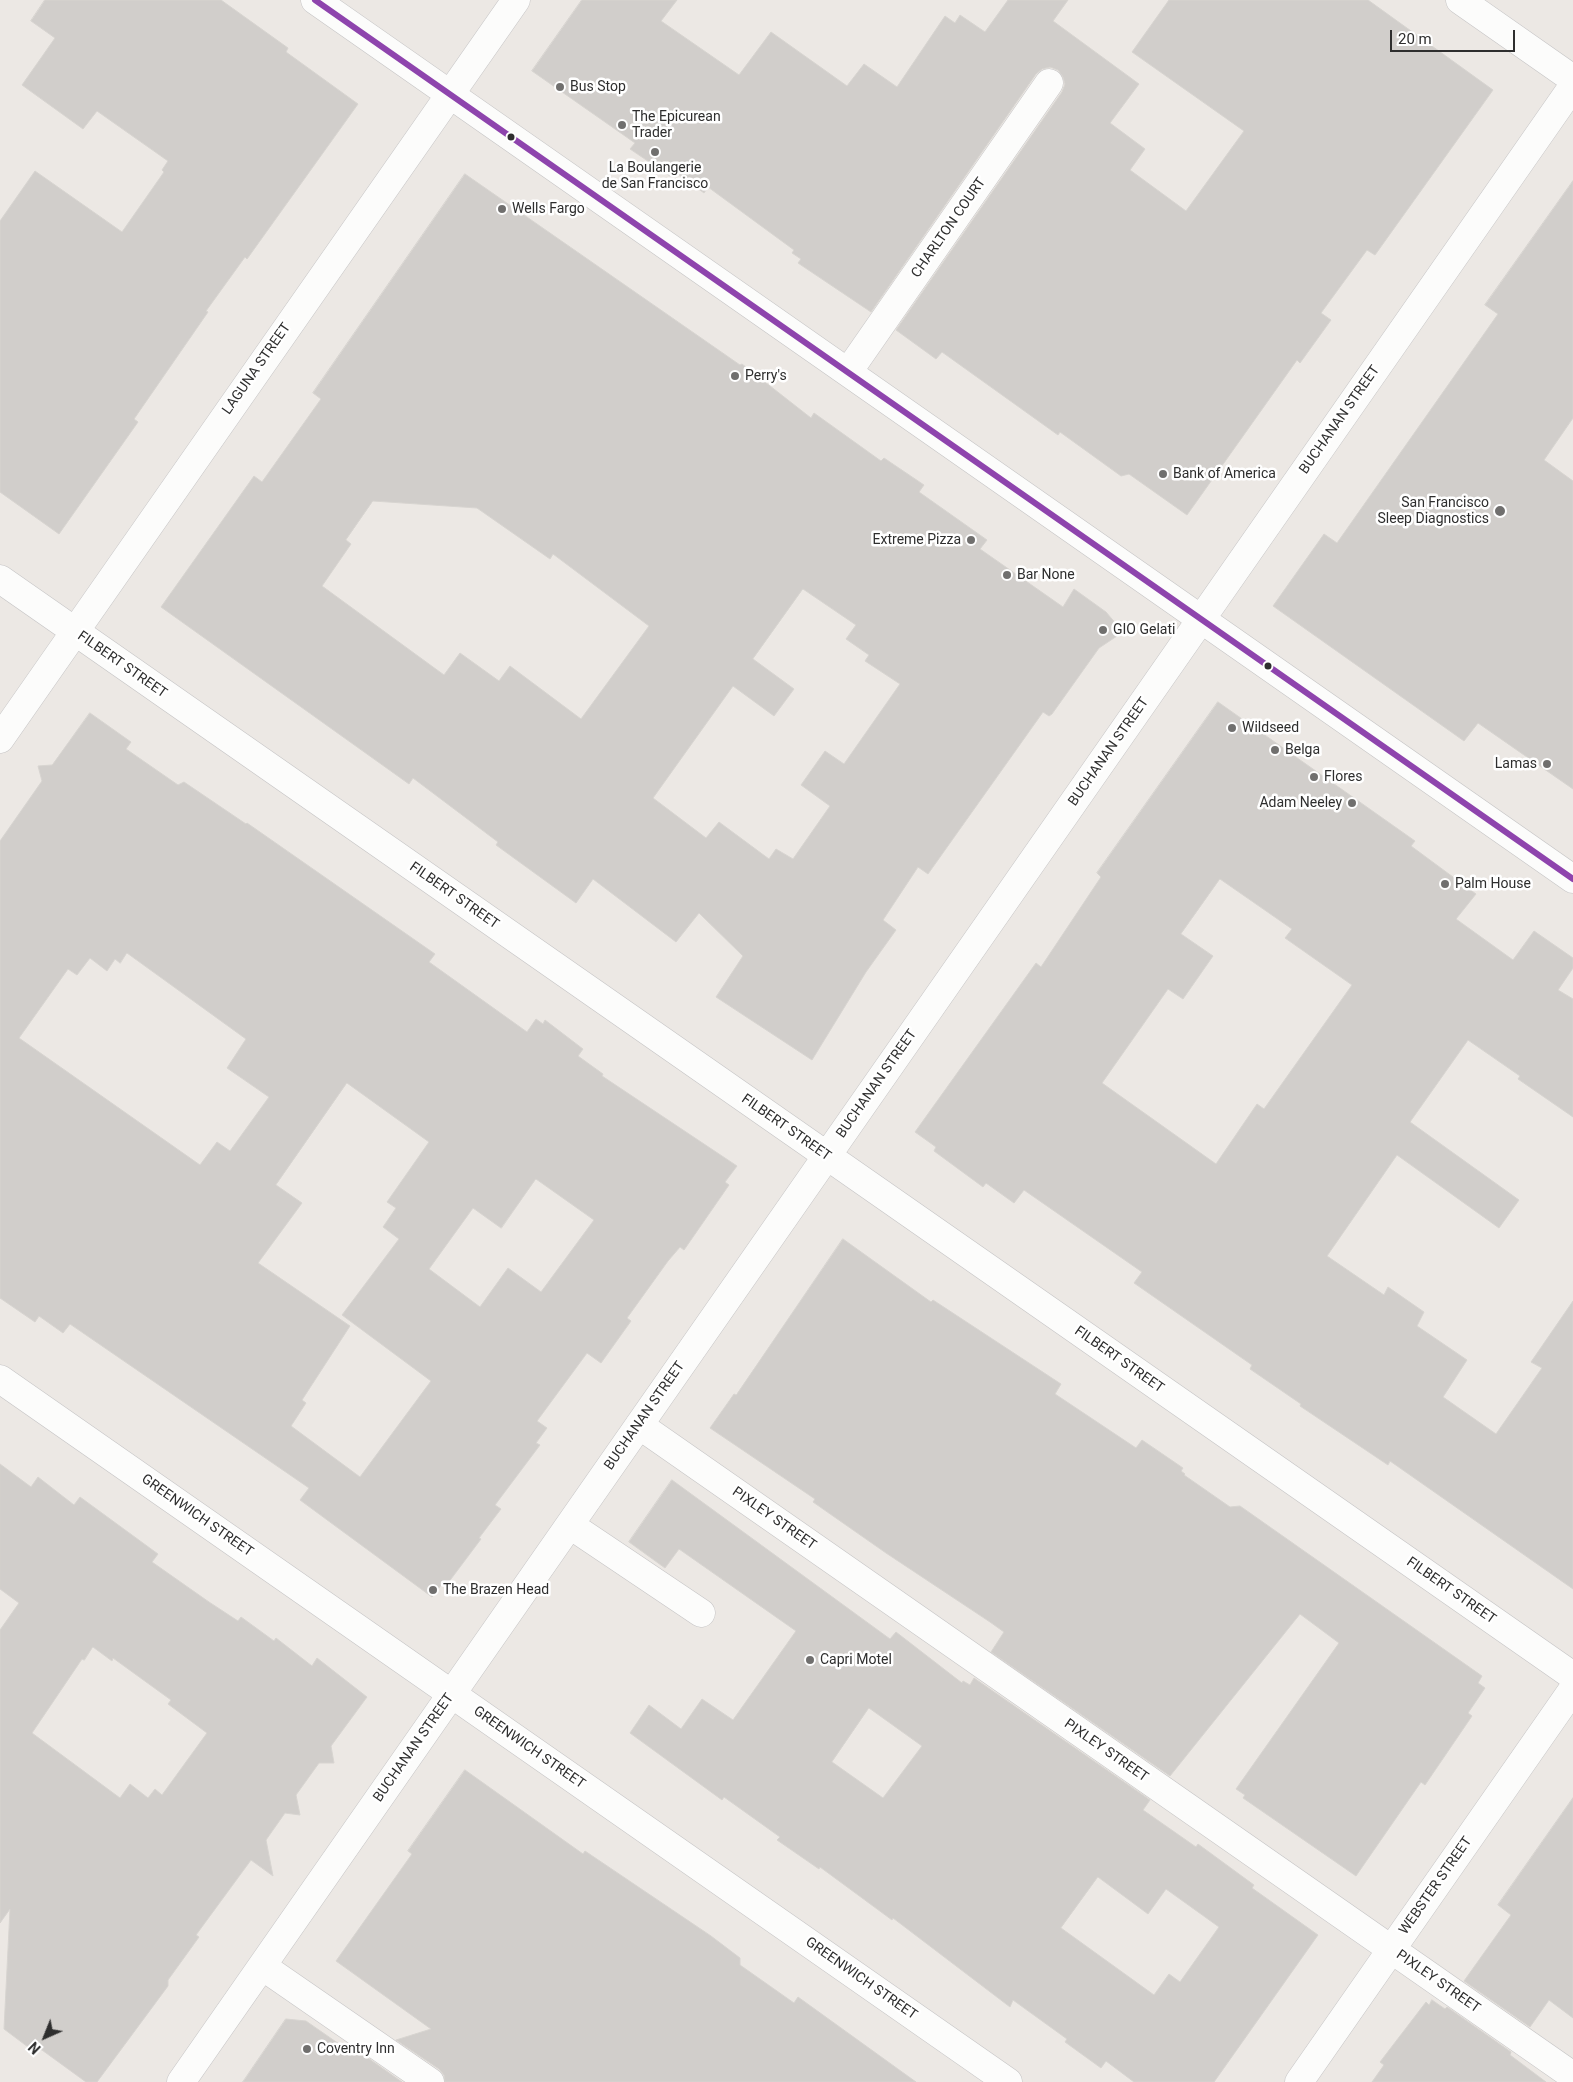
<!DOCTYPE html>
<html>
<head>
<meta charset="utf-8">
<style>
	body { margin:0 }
	#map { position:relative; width:1573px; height:2082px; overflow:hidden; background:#ece8e4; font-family:Roboto,sans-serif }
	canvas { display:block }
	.north { position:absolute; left:20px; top:2012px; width:50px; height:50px; -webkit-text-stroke:4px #fff; paint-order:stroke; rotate:224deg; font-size:14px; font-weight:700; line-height:20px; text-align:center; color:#2e2e2e }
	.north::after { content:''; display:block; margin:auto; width:18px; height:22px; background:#2e2e2e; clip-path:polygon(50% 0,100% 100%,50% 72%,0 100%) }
	.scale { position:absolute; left:1390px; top:30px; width:125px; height:22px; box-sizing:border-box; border:2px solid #2e2e2e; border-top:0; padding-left:6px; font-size:15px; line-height:18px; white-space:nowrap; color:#2e2e2e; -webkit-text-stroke:4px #fff; paint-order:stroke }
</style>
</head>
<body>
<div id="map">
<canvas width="1573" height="2082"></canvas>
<div class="north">N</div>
<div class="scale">20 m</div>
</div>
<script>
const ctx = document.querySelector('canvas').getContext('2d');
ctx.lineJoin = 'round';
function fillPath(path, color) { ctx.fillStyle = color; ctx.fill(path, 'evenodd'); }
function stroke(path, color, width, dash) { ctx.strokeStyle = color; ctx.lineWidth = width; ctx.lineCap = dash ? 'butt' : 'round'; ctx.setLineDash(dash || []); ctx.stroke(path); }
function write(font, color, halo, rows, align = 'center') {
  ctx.font = font + ' Roboto,sans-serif'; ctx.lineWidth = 5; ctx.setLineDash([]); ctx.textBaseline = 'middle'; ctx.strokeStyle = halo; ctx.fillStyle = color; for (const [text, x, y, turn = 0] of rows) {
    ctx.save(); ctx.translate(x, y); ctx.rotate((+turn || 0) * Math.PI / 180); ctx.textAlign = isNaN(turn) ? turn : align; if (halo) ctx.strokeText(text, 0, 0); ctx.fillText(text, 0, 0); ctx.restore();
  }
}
const building = new Path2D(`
	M45,0H221L288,48L286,52L358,104L247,259L245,257L206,311L208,312L134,419L138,422L59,534L0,492V221L35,171L122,232L164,172L162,170L168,161L97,111L83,129L22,85L55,38L31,21Z
	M582,0H677L661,21L739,75L771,32L847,86L864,64L897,87L945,16L955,23L960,15L985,32L1008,0H1068L1053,21L1139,84L1110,123L1145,149L1130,170L1186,211L1244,131L1132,52L1169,0H1368L1493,90L1375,255L1367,250L1321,313L1331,320L1300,363L1297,360L1187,515L1129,474L1121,476L1060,432L1058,435L942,352L936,359L896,330L1062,92L1065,84L1063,77L1058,70L1050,67L1042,69L1036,74L871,312L798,263L801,259L792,253L794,250L708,187L704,193L674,171L670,176L630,149L635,143L532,71Z
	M465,174L740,365L742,364L811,418L814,413L881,461L884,458L924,485L919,492L987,540L980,549L1063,607L1074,589L1106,612L1123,632L1099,648L1052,714L1049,716L1043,712L928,874L918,867L883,920L896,930L866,972L812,1060L716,997L743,956L699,913L676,942L593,879L576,903L496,845L498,842L413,778L409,784L161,607L254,476L262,482L321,399L313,393ZM373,501L477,508L550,559L553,554L649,626L581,719L510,666L499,681L460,653L444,675L322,586L351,544L346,540ZM803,589L856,625L846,639L869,655L865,661L900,684L844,764L825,751L801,785L830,806L793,859L776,849L769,859L719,822L706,838L653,798L733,686L774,716L794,689L753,659Z
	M1573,181V418L1544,460L1573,481V789L1478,723L1464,741L1273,606L1324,534L1337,543L1498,314L1485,305Z
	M1218,702L1415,841L1411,846L1476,894L1456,919L1513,960L1534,931L1573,958V968L1558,990L1573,999V1117L1518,1079L1520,1076L1468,1040L1410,1122L1519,1200L1499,1228L1397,1155L1327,1256L1384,1295L1388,1287L1424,1312L1417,1326L1467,1360L1443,1397L1496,1434L1542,1368L1531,1362L1573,1301V1589L1390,1461L1388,1465L1300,1406L1301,1404L1250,1369L1252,1365L1134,1283L1142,1272L1024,1190L1014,1203L986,1183L983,1187L934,1151L936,1147L915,1132L1036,963L1041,967L1101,877L1097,873ZM1220,879L1292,929L1285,938L1352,985L1264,1109L1257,1104L1216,1164L1102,1083L1168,989L1183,999L1213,956L1181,934Z
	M90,713L131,742L126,749L178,785L184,782L246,824L247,823L435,954L429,962L527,1032L536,1019L543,1024L545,1020L583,1049L578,1056L603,1074L602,1076L737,1166L725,1182L729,1185L684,1250L680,1247L668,1261L627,1318L631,1321L601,1363L587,1353L537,1421L547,1428L536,1443L540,1445L495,1505L501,1509L479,1538L481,1539L448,1583L445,1580L432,1597L300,1500L309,1488L70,1324L63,1333L39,1316L35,1322L0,1298V841L42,781L38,766L52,765ZM127,953L246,1039L227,1068L269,1097L230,1151L217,1142L200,1165L19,1038L68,969L77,975L90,958L107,971L115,959L120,963ZM347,1083L429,1142L387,1202L396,1208L383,1227L399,1239L342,1315L431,1381L360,1477L291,1426L306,1403L302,1400L350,1326L258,1263L302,1203L276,1185ZM536,1179L594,1220L541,1292L508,1268L480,1307L429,1269L473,1208L501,1228Z
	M843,1239L931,1302L933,1300L1061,1384L1055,1394L1136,1448L1142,1440L1183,1468L1181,1471L1185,1474L1184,1475L1230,1507L1240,1506L1482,1676L1478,1683L1485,1688L1468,1713L1472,1716L1425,1785L1421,1782L1356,1876L1243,1798L1245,1795L1236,1789L1339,1643L1300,1614L1170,1776L991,1652L1004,1632L990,1622L886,1553L813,1502L815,1499L710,1428L734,1394L736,1395Z
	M0,1464L31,1487L38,1477L74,1505L80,1497L158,1554L152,1562L209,1602L238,1621L241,1617L274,1641L276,1638L312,1666L317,1658L367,1697L331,1746L334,1763H319L296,1795L300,1815L285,1813L266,1840L273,1876L251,1860L196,1935L199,1937L168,1980V1986L97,2082H86L42,2050H32L4,2029L10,1909L0,1923V1630L19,1603L0,1589ZM93,1647L112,1661L113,1658L171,1700L168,1704L207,1733L162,1795L155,1789L148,1798L130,1784L120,1798L32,1733L82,1659L84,1660Z
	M672,1480L890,1639L896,1632L962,1683L963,1681L970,1685L974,1678L1150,1800L1143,1810L1196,1847L1198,1844L1254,1885L1252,1888L1318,1935L1214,2082H1134L1106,2061L1101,2068L1065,2042L1067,2039L1013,2000L1010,2007L893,1918L892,1920L820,1867L819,1869L777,1840L780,1837L724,1797L722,1800L630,1733L649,1705L681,1729L702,1699L733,1720L796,1631L679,1549L665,1568L629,1542ZM869,1708L922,1746L883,1798L832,1762ZM1098,1877L1148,1914L1166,1889L1219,1927L1180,1982L1169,1974L1154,1995L1061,1928Z
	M465,1770L583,1854L585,1851L711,1936L740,1958V1965L794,2003L798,1997L916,2082H445L444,2075L439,2069L396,2040L431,2029L336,1961L412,1854L408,1851Z
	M1573,1798V2018L1549,2000L1530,2027L1464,1981L1511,1915L1498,1905Z
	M1432,2000L1445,2009L1447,2007L1511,2052L1510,2055L1546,2082H1372L1384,2065L1380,2062L1426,2002L1429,2005Z
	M286,2019L306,2021L352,2053L358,2051L402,2082H243Z`);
fillPath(building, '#d1cecb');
stroke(building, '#d7d4d0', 1);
const minor = new Path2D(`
	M315,0L1573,879
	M1460,0L1573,79
	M848,372L1049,83
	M0,579L1573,1676
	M0,739L516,0
	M0,1379L1008,2082
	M639,1425L1573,2076
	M570,1525L701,1613
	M262,1966L430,2082
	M181,2082L1573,86
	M1299,2082L1573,1689`);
stroke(minor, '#c5c4c5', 29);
stroke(minor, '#fcfcfb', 28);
stroke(new Path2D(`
	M315,0L1573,879`), '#8e44ad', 6);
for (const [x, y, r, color] of [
	[560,87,5,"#706f6e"],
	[622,125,5,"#706f6e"],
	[511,137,4.5,"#2e2e2e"],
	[655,152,5,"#706f6e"],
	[502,209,5,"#706f6e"],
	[735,376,5,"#706f6e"],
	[1163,474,5,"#706f6e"],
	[1500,511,6,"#706f6e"],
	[971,540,5,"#706f6e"],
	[1007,575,5,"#706f6e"],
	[1103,630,5,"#706f6e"],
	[1268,666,4.5,"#2e2e2e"],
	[1232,728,5,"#706f6e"],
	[1275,750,5,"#706f6e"],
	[1547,764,5,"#706f6e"],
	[1314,777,5,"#706f6e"],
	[1352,803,5,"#706f6e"],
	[1445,884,5,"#706f6e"],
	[433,1590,5,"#706f6e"],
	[810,1660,5,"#706f6e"],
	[307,2049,5,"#706f6e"]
]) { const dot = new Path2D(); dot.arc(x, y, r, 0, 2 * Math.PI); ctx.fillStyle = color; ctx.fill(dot); stroke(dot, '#fff', 2); }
write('14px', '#2e2e2e', '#fff', [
	["Bus Stop",570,87],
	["The Epicurean",632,117],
	["Trader",632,133],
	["La Boulangerie",655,168,"center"],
	["de San Francisco",655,184,"center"],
	["Wells Fargo",512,209],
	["Perry's",745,376],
	["Bank of America",1173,474],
	["San Francisco",1489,503,"right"],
	["Sleep Diagnostics",1489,519,"right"],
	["Extreme Pizza",961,540,"right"],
	["Bar None",1017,575],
	["GIO Gelati",1113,630],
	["Wildseed",1242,728],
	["Belga",1285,750],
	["Lamas",1537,764,"right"],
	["Flores",1324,777],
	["Adam Neeley",1342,803,"right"],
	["Palm House",1455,884],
	["The Brazen Head",443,1590],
	["Capri Motel",820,1660],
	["Coventry Inn",317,2049]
], 'left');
write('14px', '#2e2e2e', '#fff', [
	["CHARLTON COURT",949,228,-55],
	["LAGUNA STREET",257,369,-55],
	["BUCHANAN STREET",1340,420,-55],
	["FILBERT STREET",122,665,35],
	["BUCHANAN STREET",1109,752,-55],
	["FILBERT STREET",454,896,35],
	["BUCHANAN STREET",877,1084,-55],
	["FILBERT STREET",786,1128,35],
	["FILBERT STREET",1119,1360,35],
	["BUCHANAN STREET",645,1416,-55],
	["GREENWICH STREET",197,1516,35],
	["PIXLEY STREET",774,1519,35],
	["FILBERT STREET",1451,1591,35],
	["BUCHANAN STREET",414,1748,-55],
	["GREENWICH STREET",529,1748,35],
	["PIXLEY STREET",1106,1751,35],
	["WEBSTER STREET",1436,1886,-55],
	["GREENWICH STREET",861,1979,35],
	["PIXLEY STREET",1438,1982,35]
]);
</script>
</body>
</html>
